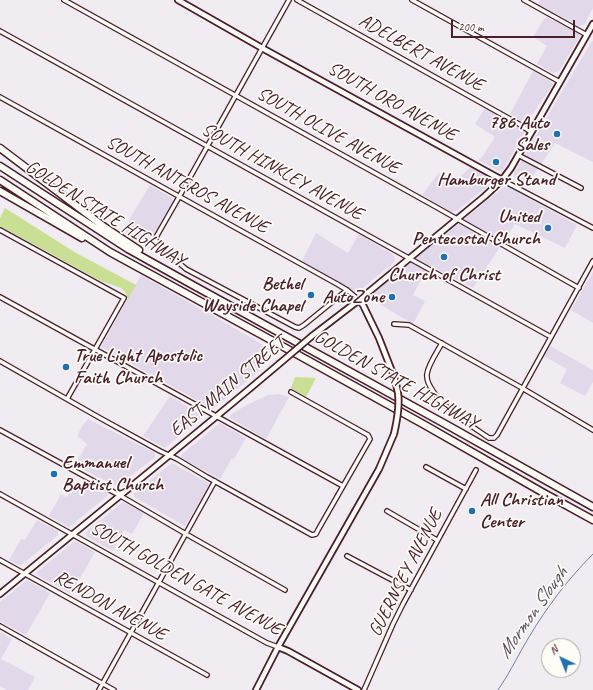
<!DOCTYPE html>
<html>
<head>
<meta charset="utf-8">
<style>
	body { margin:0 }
	#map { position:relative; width:593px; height:690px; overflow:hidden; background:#f0ecf1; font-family:Caveat,sans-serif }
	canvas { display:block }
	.north { position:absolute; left:541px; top:638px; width:40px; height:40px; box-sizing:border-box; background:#fdfcf7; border:1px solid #b5a4a5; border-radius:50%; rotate:317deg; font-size:11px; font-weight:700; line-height:16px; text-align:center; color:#4a1f2b }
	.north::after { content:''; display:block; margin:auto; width:14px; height:18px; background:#1f6fb2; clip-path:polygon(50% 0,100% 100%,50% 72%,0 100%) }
	.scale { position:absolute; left:451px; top:20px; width:124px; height:18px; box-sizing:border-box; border:2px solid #4a1f2b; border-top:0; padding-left:5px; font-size:12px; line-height:14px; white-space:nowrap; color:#4a1f2b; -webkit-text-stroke:3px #fdfcf7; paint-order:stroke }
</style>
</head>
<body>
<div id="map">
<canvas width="593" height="690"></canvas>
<div class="north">N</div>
<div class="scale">200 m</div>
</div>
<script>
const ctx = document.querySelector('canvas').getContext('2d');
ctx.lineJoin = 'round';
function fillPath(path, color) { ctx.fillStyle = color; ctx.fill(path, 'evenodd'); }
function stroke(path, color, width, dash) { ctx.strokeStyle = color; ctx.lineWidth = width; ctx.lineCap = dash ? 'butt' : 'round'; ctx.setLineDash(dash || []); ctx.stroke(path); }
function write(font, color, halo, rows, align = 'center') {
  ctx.font = font + ' Caveat,sans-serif'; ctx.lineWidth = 3.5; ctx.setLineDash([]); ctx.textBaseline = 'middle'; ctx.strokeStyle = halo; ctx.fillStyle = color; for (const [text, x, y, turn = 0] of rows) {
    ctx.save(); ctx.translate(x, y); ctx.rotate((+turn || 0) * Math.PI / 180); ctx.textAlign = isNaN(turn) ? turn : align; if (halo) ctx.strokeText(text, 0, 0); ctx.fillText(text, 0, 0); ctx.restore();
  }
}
fillPath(new Path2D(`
	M540,0H593V8L584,25L579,26L538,4Z
	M546,17L577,32L580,36L559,71L553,73L537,64L547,46L533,37L544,19Z
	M592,41H593V162L555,143L527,185L515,179L514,173Z
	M533,71L550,81L553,84L528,121L523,122L510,114Z
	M485,108L522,129L525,132L503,170L499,171L478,160L482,157L495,137L475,124Z
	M472,166L489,177L491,182L487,187L456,211L451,212L422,195L439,173L455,181Z
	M150,185L172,198L173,201L154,234L152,241L148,249L123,230Z
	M504,187L510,188L577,225L565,248L515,224L473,288L429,265L413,295L425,301L413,324L371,299V295Z
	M316,233L348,253L359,234L392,254L394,257L395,260L394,262L359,291H354L302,261Z
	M593,272V323L571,310Z
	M141,275L250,337L274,352L258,368L260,370L213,409L101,347Z
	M550,346L593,370V382L585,396L560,383L567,369L544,356Z
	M279,394L289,397L266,439L230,418V415L245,406L268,395Z
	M170,396L203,416L165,448L143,436Z
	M88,419L155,453V457L117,487L75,465L87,444L77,436L82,426Z
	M220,423L246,438L234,459L232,458L220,479L182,458L181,455Z
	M172,463L210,484L185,526L134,497V493Z
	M86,481L107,493V496L69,527L49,516L61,494L66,497Z
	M123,502L144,513L132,534L124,530L113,551L86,536V532Z
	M37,520L58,531V535L20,566L9,560L21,539L25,540Z
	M75,541L95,552L71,594L37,575V572Z
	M27,580L50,593L26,635L0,621V602Z
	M0,632L12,639L1,659L35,677L28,690H7L0,686Z`), '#e1d8ea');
fillPath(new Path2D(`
	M5,208L76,253L136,285L128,299L125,292L121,288L99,280L0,226V218Z
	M295,377L316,378L306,397L291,388Z`), '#c9df94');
stroke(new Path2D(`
	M498,690C510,673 518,655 529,637C547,607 568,579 593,554`), '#73839f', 1);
const street = new Path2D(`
	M64,0L436,207L579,288
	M289,0L179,197L155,239L159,246L186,269L295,327L299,328L304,325L347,290
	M297,0L519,124L531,132
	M412,0L560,82
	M524,0L587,35
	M0,31L551,337
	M0,97L337,284L347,290L359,300
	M518,155L581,188
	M502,180L593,228
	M0,230L124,298L67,399
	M0,297L343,486
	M394,324L409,325L522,388L593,430
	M442,343C437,352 428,365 427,374C426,382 431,388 435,394C449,412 467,423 486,436L489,438H494L497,435L593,261
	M0,361L100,418L160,451L177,459L207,477L312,535L316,534L318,530L370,439L368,435L291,392
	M0,430L119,495L186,534L285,590
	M426,467L466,489
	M0,494L267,643L278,647
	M387,511L437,540
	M347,556L411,590
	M0,560L207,675
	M0,626L114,690
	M99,690L215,481
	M364,690L393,624L403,604L476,470`);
const secondary = new Path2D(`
	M178,0L262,48L502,180
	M359,300L363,305L379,338L393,374
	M312,336L359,300L485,196L502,180L511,168L593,24
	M0,594C93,517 187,442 279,364
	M278,647L288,651L358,690
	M256,690L278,647L379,469L394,434`);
const highway = new Path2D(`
	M0,148L103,226L139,250
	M0,166L128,249L189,283L447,425L593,507
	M0,180L110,252L282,346L423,424L542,492L593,520
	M0,191L82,238`);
stroke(street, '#4a1f2b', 6);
stroke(secondary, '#4a1f2b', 8);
stroke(highway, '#4a1f2b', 9);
stroke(street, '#fdfcf7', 3.5);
stroke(secondary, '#fdfcf7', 4.5);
stroke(highway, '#fdfcf7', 6);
const secondaryBridge = new Path2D(`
	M279,364L312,336
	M393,374C395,380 397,387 398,393C400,407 397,421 394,434`);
stroke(secondaryBridge, '#4a1f2b', 8, []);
stroke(secondaryBridge, '#fdfcf7', 4.5);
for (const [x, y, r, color] of [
	[557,134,4,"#1f6fb2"],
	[496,162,4,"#1f6fb2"],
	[548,228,4,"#1f6fb2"],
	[444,257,4,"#1f6fb2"],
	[311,295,4,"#1f6fb2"],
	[392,297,4,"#1f6fb2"],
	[66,367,4,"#1f6fb2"],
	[54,474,4,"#1f6fb2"],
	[472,511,4,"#1f6fb2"]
]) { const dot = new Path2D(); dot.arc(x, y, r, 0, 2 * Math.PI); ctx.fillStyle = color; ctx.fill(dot); stroke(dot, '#fdfcf7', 1.5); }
write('19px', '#4a1f2b', '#fdfcf7', [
	["ADELBERT AVENUE",421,53,29],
	["SOUTH ORO AVENUE",392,102,29],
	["SOUTH OLIVE AVENUE",328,131,29],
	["SOUTH HINKLEY AVENUE",282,172,29],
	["SOUTH ANTEROS AVENUE",187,185,29],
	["GOLDEN STATE HIGHWAY",105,214,32],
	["GOLDEN STATE HIGHWAY",396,380,29],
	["EAST MAIN STREET",228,387,-40],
	["GUERNSEY AVENUE",406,573,-63],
	["SOUTH GOLDEN GATE AVENUE",186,579,29],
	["RENDON AVENUE",110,606,29]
]);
write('bold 19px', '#4a1f2b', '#fdfcf7', [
	["786 Auto",549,123],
	["Sales",549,145],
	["Hamburger Stand",496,180,"center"],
	["United",540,217],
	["Pentecostal Church",540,239],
	["Church of Christ",444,275,"center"],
	["Bethel",303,284],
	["Wayside Chapel",303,306],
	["AutoZone",384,297],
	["True Light Apostolic",74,356,"left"],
	["Faith Church",74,378,"left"],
	["Emmanuel",62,463,"left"],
	["Baptist Church",62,485,"left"],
	["All Christian",480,500,"left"],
	["Center",480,522,"left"]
], 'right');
write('italic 20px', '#5f5165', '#fdfcf7', [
	["Mormon Slough",533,613,-55]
]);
</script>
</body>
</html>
